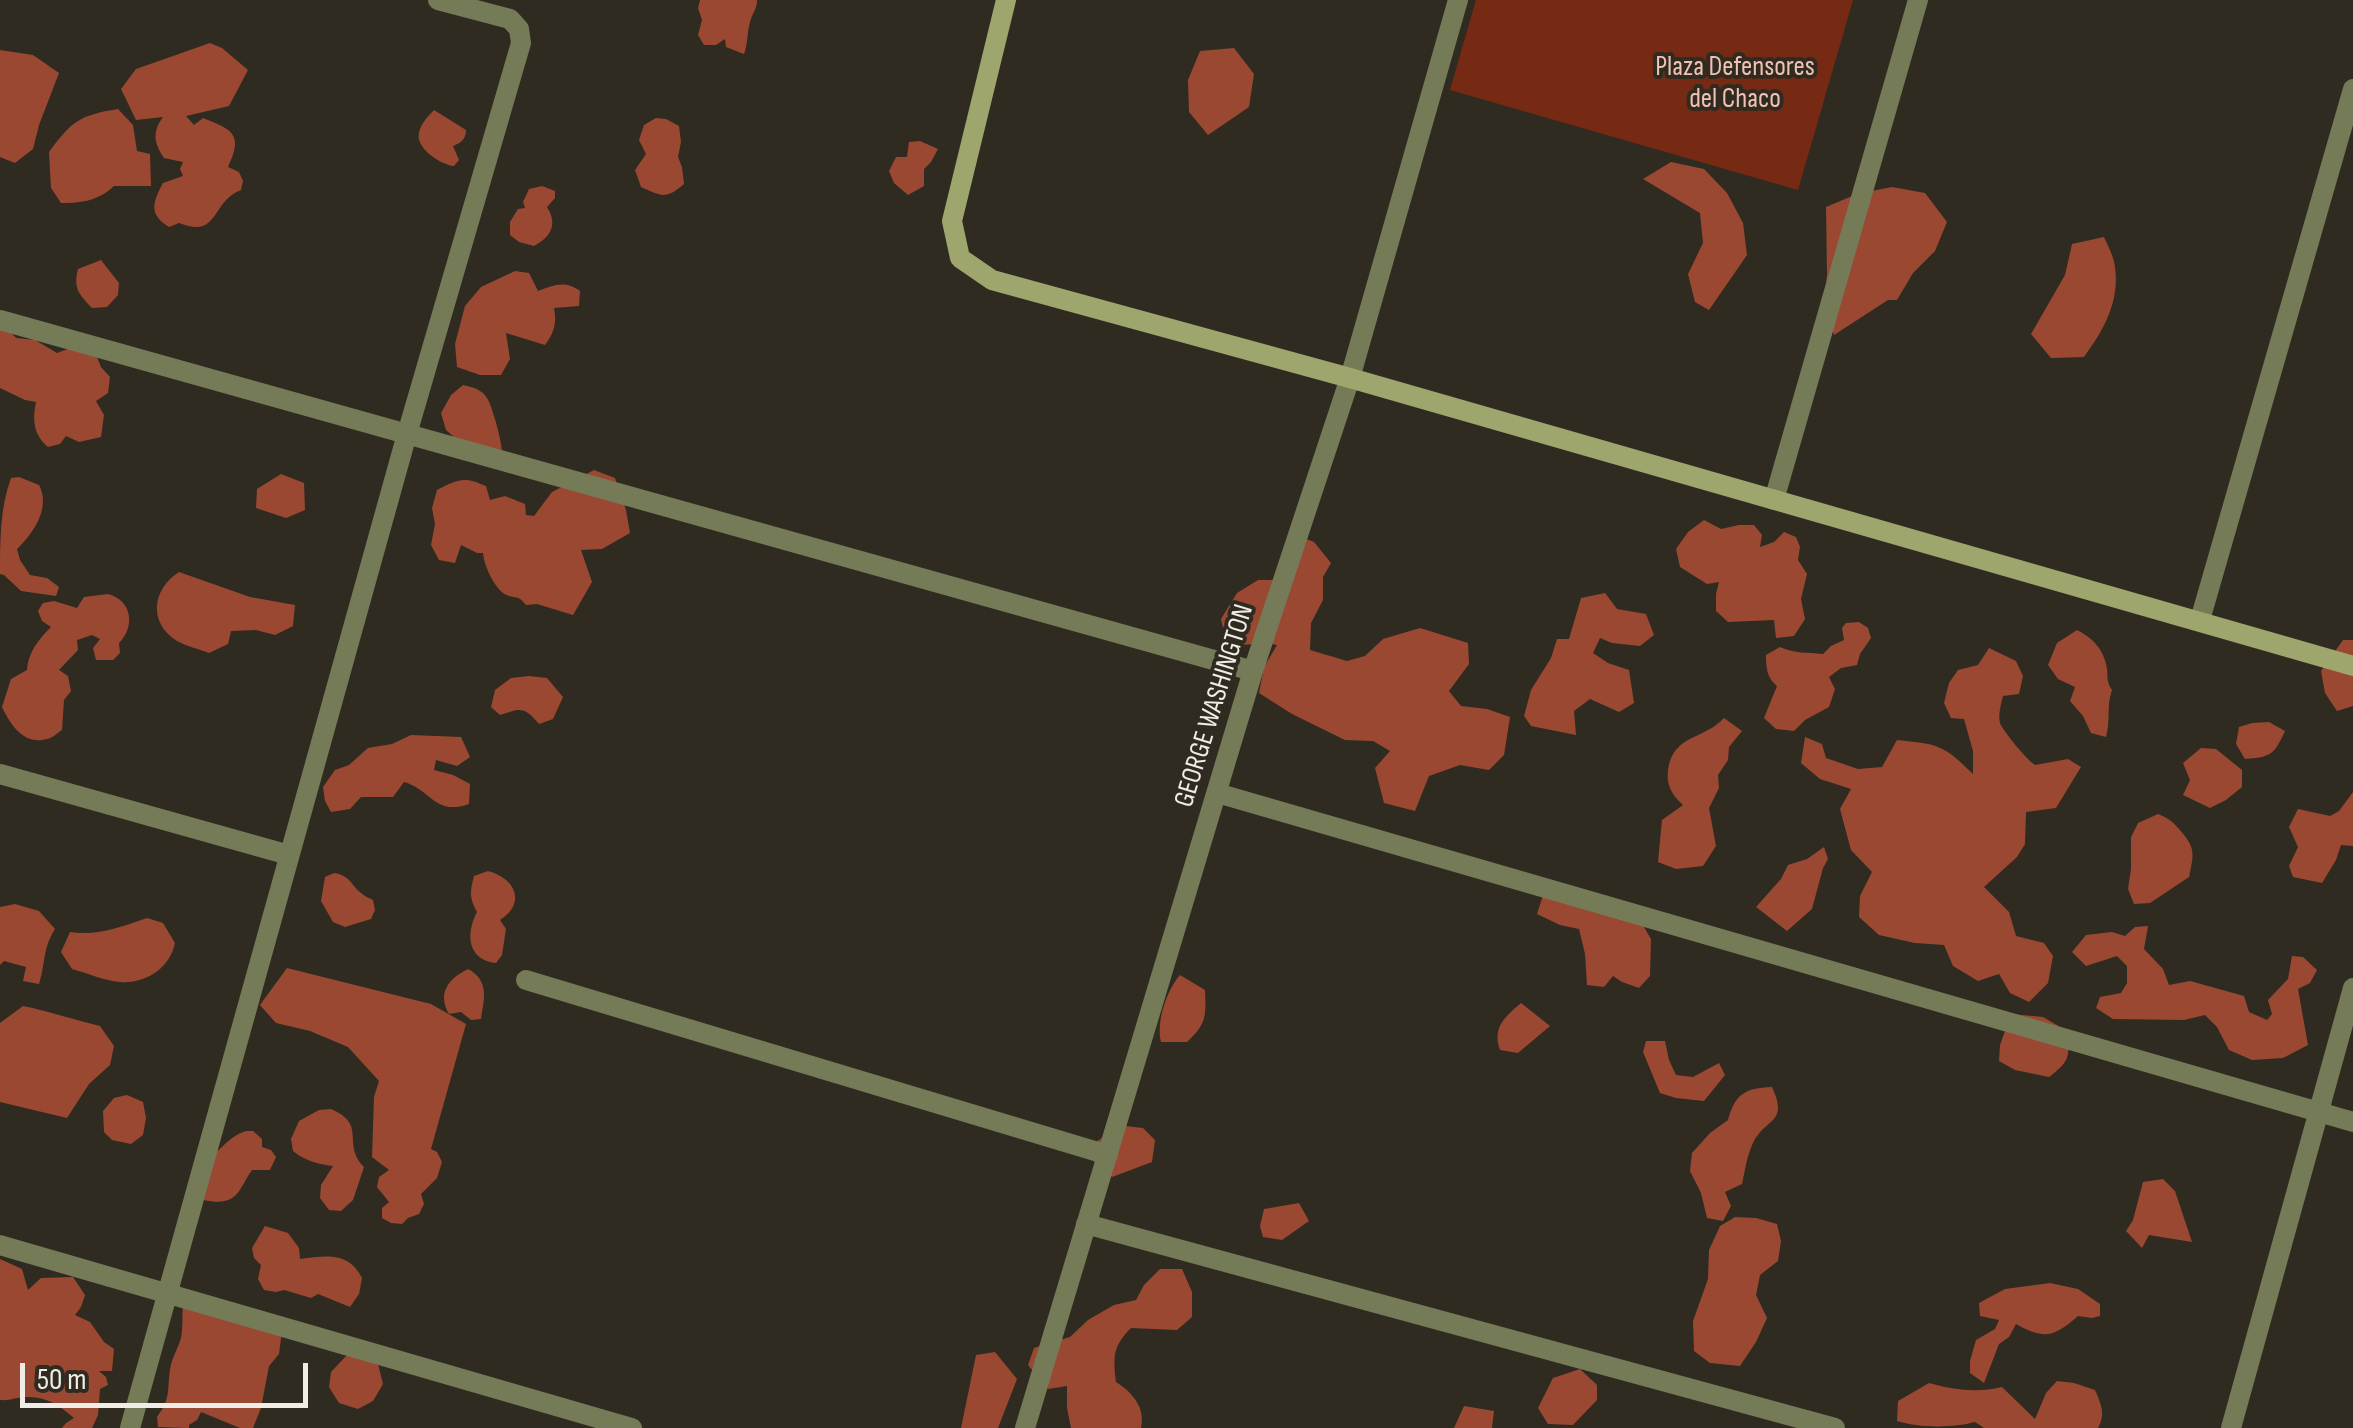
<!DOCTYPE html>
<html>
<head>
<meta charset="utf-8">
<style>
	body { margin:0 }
	#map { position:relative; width:2353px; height:1428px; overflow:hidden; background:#2f2b21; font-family:"Sofia Sans Condensed",sans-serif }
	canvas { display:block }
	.scale { position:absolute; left:20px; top:1363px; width:288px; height:45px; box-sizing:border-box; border:5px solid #f0ede7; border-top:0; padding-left:12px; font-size:30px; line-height:35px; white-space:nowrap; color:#f0ede7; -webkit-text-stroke:8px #2f2b21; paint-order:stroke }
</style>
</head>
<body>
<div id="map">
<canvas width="2353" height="1428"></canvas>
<div class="scale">50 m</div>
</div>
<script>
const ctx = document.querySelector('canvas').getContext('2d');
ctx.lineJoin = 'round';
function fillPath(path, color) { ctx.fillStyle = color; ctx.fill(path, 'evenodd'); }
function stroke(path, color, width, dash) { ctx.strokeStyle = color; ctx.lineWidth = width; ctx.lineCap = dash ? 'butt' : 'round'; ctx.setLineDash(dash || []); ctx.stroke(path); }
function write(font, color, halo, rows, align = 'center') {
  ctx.font = font + ' "Sofia Sans Condensed",sans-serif'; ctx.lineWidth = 8; ctx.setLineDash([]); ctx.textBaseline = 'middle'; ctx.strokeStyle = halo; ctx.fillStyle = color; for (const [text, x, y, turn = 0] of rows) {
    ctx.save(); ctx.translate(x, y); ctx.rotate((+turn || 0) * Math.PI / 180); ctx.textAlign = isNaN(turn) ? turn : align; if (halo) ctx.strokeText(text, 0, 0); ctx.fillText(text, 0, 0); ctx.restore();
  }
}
fillPath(new Path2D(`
	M1476,0H1853L1798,190L1450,90Z`), '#762a13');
fillPath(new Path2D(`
	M700,0H757C757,10 752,13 750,22C747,33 748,43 744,54L726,47L725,39L716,45H704L698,35L702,20L698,8Z
	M210,43L222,48L248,70L229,106L186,116L194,125L203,118C234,130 243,135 228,167L239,172L243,181L241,190C210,202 220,239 179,223L169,227C148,214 153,202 163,183L183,176L180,169L183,162L164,158C154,143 152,132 163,117L136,120L121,89L136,69Z
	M1234,48L1254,74L1249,107L1208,135L1189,112L1188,80L1200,51Z
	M0,50L33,55L59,73L39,125L33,149L15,163L0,157Z
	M118,109L133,125L137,151L150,154L151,186H114C98,201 81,203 61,203L51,188L49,152C72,121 80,115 118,109Z
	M434,110L466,130C466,139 461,143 453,146L459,160L454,166C441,165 415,148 419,133C420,125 428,116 434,110Z
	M656,118L666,119L679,126L681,142L678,157L682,167L684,184C665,200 662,196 641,187L635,170L646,154L639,140L644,125Z
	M920,141L938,149L931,162L924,169V186L908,195L894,183L889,171L896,157H907L909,142Z
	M1671,162L1704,169L1727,193L1743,223L1747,255L1709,310L1695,302L1688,274L1703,243L1700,213L1643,179Z
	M542,186L555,191V198L547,207C558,224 551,237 534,246L519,242L510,235V222L518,209L525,208L523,202L529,189Z
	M1892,187L1925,193L1947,222L1935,251L1913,273L1897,300H1888L1834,335L1824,305L1827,274L1826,207L1857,194Z
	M2104,237C2108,246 2114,257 2115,267C2120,302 2103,331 2084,357L2051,358L2031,334L2065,275L2072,244Z
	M101,260L119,283L118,295L107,307L92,308C79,294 73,289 78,269Z
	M515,271L529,273L538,291C554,285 565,280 580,291L579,306L554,308C557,323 554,333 545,345L506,333L510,359L501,375H480L457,367L455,344L465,306L481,287Z
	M0,326H5L16,338L35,340L57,353L73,347L95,352L101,367L110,377L108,393L96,401L104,415L101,437L79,442L66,436L60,444L48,447C34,435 32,421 36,402L25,400L0,388Z
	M463,385C487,390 488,397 495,419C498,431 501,440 502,452L460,442L446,430L441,413L451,395Z
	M594,470L615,478L626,510L630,533L602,549L581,550L592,582L573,615L537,604L526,605C517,593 514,600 503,593C493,585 484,565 483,553H477L461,545L455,563L439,560L431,545L435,524L432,508L437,490C458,479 464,476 486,486L490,500L505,496L525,504L526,515L534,516L552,492Z
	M281,474L304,483L305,510L286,518L256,508L257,489Z
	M19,477L39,485C51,507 34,533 17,549L20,560L30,575L47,578L59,587L56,596L21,591L4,575L0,574C0,541 0,508 11,478Z
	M1704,520L1721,529L1739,525H1754L1762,535L1760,547L1774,542L1784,532L1796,537L1800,547L1798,560L1807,574L1801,599L1805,619L1794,636L1776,638L1774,620L1728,622L1716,611V594L1719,582L1707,584L1680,567L1676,549L1688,532Z
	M1304,538L1314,542L1331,563L1323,577V600L1311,623L1310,650L1347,661L1365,656L1383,639L1420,628L1468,643L1469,664L1449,691L1461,706L1487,709L1510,717L1504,755L1489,770L1460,765L1429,776L1415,811L1384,803L1375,768L1390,751L1373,741L1345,740L1292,714L1259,693L1264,667L1277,645L1267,643L1227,646L1221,619L1237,593L1258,580H1285Z
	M179,572L250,597L295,605L293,626L275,635L256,630L231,631L228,644L209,653C199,649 186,646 177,641C148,623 152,589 179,572Z
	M1605,593L1617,609L1646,614L1654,635L1640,646L1612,643L1600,638L1593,653L1608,663L1629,670L1634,703L1619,712L1590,699L1574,711L1576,735L1531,726L1524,716L1531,690L1551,658L1557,639H1569L1581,598Z
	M108,594C133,601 135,627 119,643L120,653L113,660H96L93,648L100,639L92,635L77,640L78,650L59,670L68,676L71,691L64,700L62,730C57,733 53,738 47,739C24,746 10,724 2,707L11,679L27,670C28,652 39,639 51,627L42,621L38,611L43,603L54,601L77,608L84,597Z
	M1859,622L1868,628L1871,638L1860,654L1857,665L1841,668L1829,677L1835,689L1829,707L1805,720L1794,731L1776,729L1764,718L1777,686C1767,678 1766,669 1766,655L1780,647C1796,654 1806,652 1823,654L1831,646L1844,640L1842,628L1846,623Z
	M2077,630C2092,638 2102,647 2106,664C2109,675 2105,680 2112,690C2106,707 2111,719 2106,737L2091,733L2083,716L2070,701L2075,687L2058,679L2048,665L2057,643Z
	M2343,640H2353V706L2337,711L2325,693L2321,671Z
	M1989,648L2016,661L2023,676L2019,694L2003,696C2001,704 1998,715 2000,723C2003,731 2027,760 2035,765L2068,759L2081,767L2056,808L2026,812L2025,844L2017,857L1984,887L2009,912L2016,936L2044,943L2053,956L2048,983L2029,1002L2010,993L1999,974L1978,981L1953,966L1944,945L1915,943L1879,935L1859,917L1860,896L1872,872L1851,850L1840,809L1851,789L1820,779L1801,763L1805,737L1822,744L1826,758L1858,769L1882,767L1897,740C1938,744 1944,745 1973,774V751L1964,719L1951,718L1944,703L1949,683L1958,670L1978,665Z
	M529,676L547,678L563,697L553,719L539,724C524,706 521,708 500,715L491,707L495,690L511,678Z
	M1724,718L1742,731L1729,747L1728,760L1718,775L1719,788L1709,808L1716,846L1703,866L1676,869L1658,862L1662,820L1683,805C1672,795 1666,785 1668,770C1673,734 1704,740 1724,718Z
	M2269,722L2285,731C2274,755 2271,757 2245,759L2236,744L2239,727L2252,723Z
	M411,735L461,737L470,757L457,766L436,760L434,770L453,775L470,784L469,804C434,816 432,790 404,782L393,797H361L350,809L331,812L325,801L323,787L335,770L349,765L368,748L392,744Z
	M2201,748L2216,749L2242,770V787L2226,800L2210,808L2183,795L2190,780L2183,763Z
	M2353,792V846L2341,845L2336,860L2322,883L2293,877L2289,866L2298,847L2289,827L2298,809L2330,816L2339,811Z
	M2158,814C2168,818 2172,821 2179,829C2196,848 2194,853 2189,877L2150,903L2134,904L2128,889L2131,869V837L2138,823Z
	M1824,847L1828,859L1823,868L1812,909L1787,931L1756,907L1781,879L1788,865L1807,859Z
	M488,871C515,878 527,903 500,920L506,929L502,955L496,963C468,960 465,935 477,912C469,898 470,891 474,876Z
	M334,873C351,876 350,884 361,893C364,896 369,898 373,900L375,910L371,919L345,927L333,922L321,901L325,877Z
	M1544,892L1641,922L1651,939L1650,976L1639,988L1622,982L1613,976L1604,987L1587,985L1585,954L1579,929L1560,925L1537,914Z
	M15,904L39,911L55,929C42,950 46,962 39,984L23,981L26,967L4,961L0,965V907Z
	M147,918L163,923L175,943C170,968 146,984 120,982C105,981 87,973 72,969L61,952L70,932C98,936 121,927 147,918Z
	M2148,926L2144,949L2163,969L2169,985L2190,981L2244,996L2249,1012L2267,1020L2272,1014L2268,1000L2288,979L2292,956L2303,957L2317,970L2310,983L2298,989L2308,1045L2283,1058L2252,1060L2229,1050L2217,1027L2205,1015L2184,1020L2113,1019L2096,1008L2100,997L2121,993L2127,983V966L2117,956L2086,966L2072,952L2086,935L2112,932L2125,936L2135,927Z
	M287,968L431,1004L466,1024L431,1149L437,1152L442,1162L437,1178L421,1194L424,1204L419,1214L408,1218L402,1224L391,1223L382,1218V1208L389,1202L377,1187L379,1177L389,1170L372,1157L374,1097L379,1081L348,1047L310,1031L276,1023L260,1005Z
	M468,969C490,981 484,999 481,1019L471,1020L461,1012L449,1014C437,993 448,979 468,969Z
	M1180,975L1205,990C1206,1015 1207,1024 1187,1042H1161C1156,1021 1167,990 1180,975Z
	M1521,1003L1550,1026L1518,1053L1500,1050C1492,1027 1505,1017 1521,1003Z
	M23,1006C49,1011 74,1020 100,1026L114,1046L110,1065L89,1084L67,1118L0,1102V1023Z
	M2011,1014L2043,1017L2067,1031C2070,1057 2070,1061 2049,1077L2015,1070L1999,1061L2000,1045Z
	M1646,1041H1665L1669,1060L1676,1075L1693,1077L1719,1063L1725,1075L1704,1101L1676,1098L1660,1093L1643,1052Z
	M1772,1087C1789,1124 1766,1117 1753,1143C1747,1155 1745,1171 1742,1184L1725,1192L1731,1206L1723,1221L1707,1218L1701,1193L1690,1171L1692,1153L1710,1133L1728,1120C1735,1094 1745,1088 1772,1087Z
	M127,1095L143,1102L146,1118L143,1135L131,1144L112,1140L104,1132L103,1111L114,1098Z
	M331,1109C368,1125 341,1143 364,1167L353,1200L341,1211L329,1210L320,1198L321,1185L333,1166C318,1164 305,1161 293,1151L291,1139L299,1121L319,1110Z
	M1125,1126L1143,1128L1155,1140L1152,1162L1112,1177L1094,1162L1097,1141Z
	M246,1131H253L262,1139V1147L271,1150L276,1157L270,1170H252C237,1192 238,1207 203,1200L205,1160C223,1150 227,1137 246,1131Z
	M2163,1179L2175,1191L2192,1242L2149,1235L2142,1248L2126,1231L2133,1220L2143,1182Z
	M1299,1203L1309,1221L1282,1240L1263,1237L1260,1226L1264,1209Z
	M1735,1217L1756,1218L1777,1224L1781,1241L1778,1261L1760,1275L1756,1295L1767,1318L1756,1342L1740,1366L1710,1363L1694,1351L1693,1321L1708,1279L1709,1250L1720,1226Z
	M265,1226L288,1233L299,1248L300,1259C326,1256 348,1251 362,1278L359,1294L350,1307L318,1294L311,1298L284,1290L276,1292L264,1290L258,1279L261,1265L254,1258L252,1248Z
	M0,1259L22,1269L28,1290L41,1278L73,1277L85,1295L81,1307L75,1315L90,1322L104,1342L114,1349L112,1371H99L106,1377L108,1385L100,1389L98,1415L92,1428H62L66,1423L74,1418C60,1406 47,1396 26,1397C17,1397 10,1401 0,1400Z
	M1160,1269H1182L1192,1292V1317L1177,1330L1131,1328C1113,1346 1113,1356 1116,1382C1132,1392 1146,1408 1141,1428H1071L1067,1408V1386L1048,1389L1028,1365L1034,1348L1070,1337L1088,1320L1114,1305L1136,1300L1144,1285Z
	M2050,1283L2078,1289L2100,1304V1316L2092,1318L2078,1316C2054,1337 2045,1340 2016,1324L2009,1337L1999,1344L1984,1383L1970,1373V1361L1976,1340L1995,1329L1999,1320L1980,1316L1979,1303L2005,1289Z
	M183,1304L283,1323L279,1354L269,1366L261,1408L253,1428H240L201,1412L197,1420L189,1425V1428L158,1427L157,1417C171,1398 167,1391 170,1370C171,1359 178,1349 181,1338C183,1328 182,1315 183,1304Z
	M995,1352L1017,1379L998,1428H961L976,1355Z
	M348,1354L378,1364L383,1384L373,1401L358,1409L339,1403L329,1387L331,1372Z
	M1580,1369L1597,1385V1400L1573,1425L1548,1424L1538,1408L1553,1378Z
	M2057,1381L2074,1383L2095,1390C2101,1404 2106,1414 2098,1428H1984L1975,1422C1953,1428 1918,1428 1897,1421L1898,1401L1929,1383C1954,1390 1977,1393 2002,1387L2035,1419L2046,1393Z
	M1464,1406L1494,1411L1492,1428H1454Z`), '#9a4832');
stroke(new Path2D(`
	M526,980L1108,1155`), '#757a57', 20);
stroke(new Path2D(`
	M0,320L1253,671
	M1774,500L1918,0
	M2200,620L2353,89
	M0,774L289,855
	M1217,793L2353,1122
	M1086,1224L1835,1428
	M0,1245L632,1428
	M130,1428L407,434L521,43L519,29L510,19L438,0
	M1025,1428L1253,671L1350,378L1458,0
	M2231,1428L2353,988`), '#757a57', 20);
stroke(new Path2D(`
	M1006,0L952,221L960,258L992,280L1350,378L2353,666`), '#9fa66d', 20);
write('28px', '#f1c1b4', '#2f2b21', [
	["Plaza Defensores",1735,68],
	["del Chaco",1735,100]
]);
write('28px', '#f0ede7', '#2f2b21', [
	["GEORGE WASHINGTON",1215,706,-73]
]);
</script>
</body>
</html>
